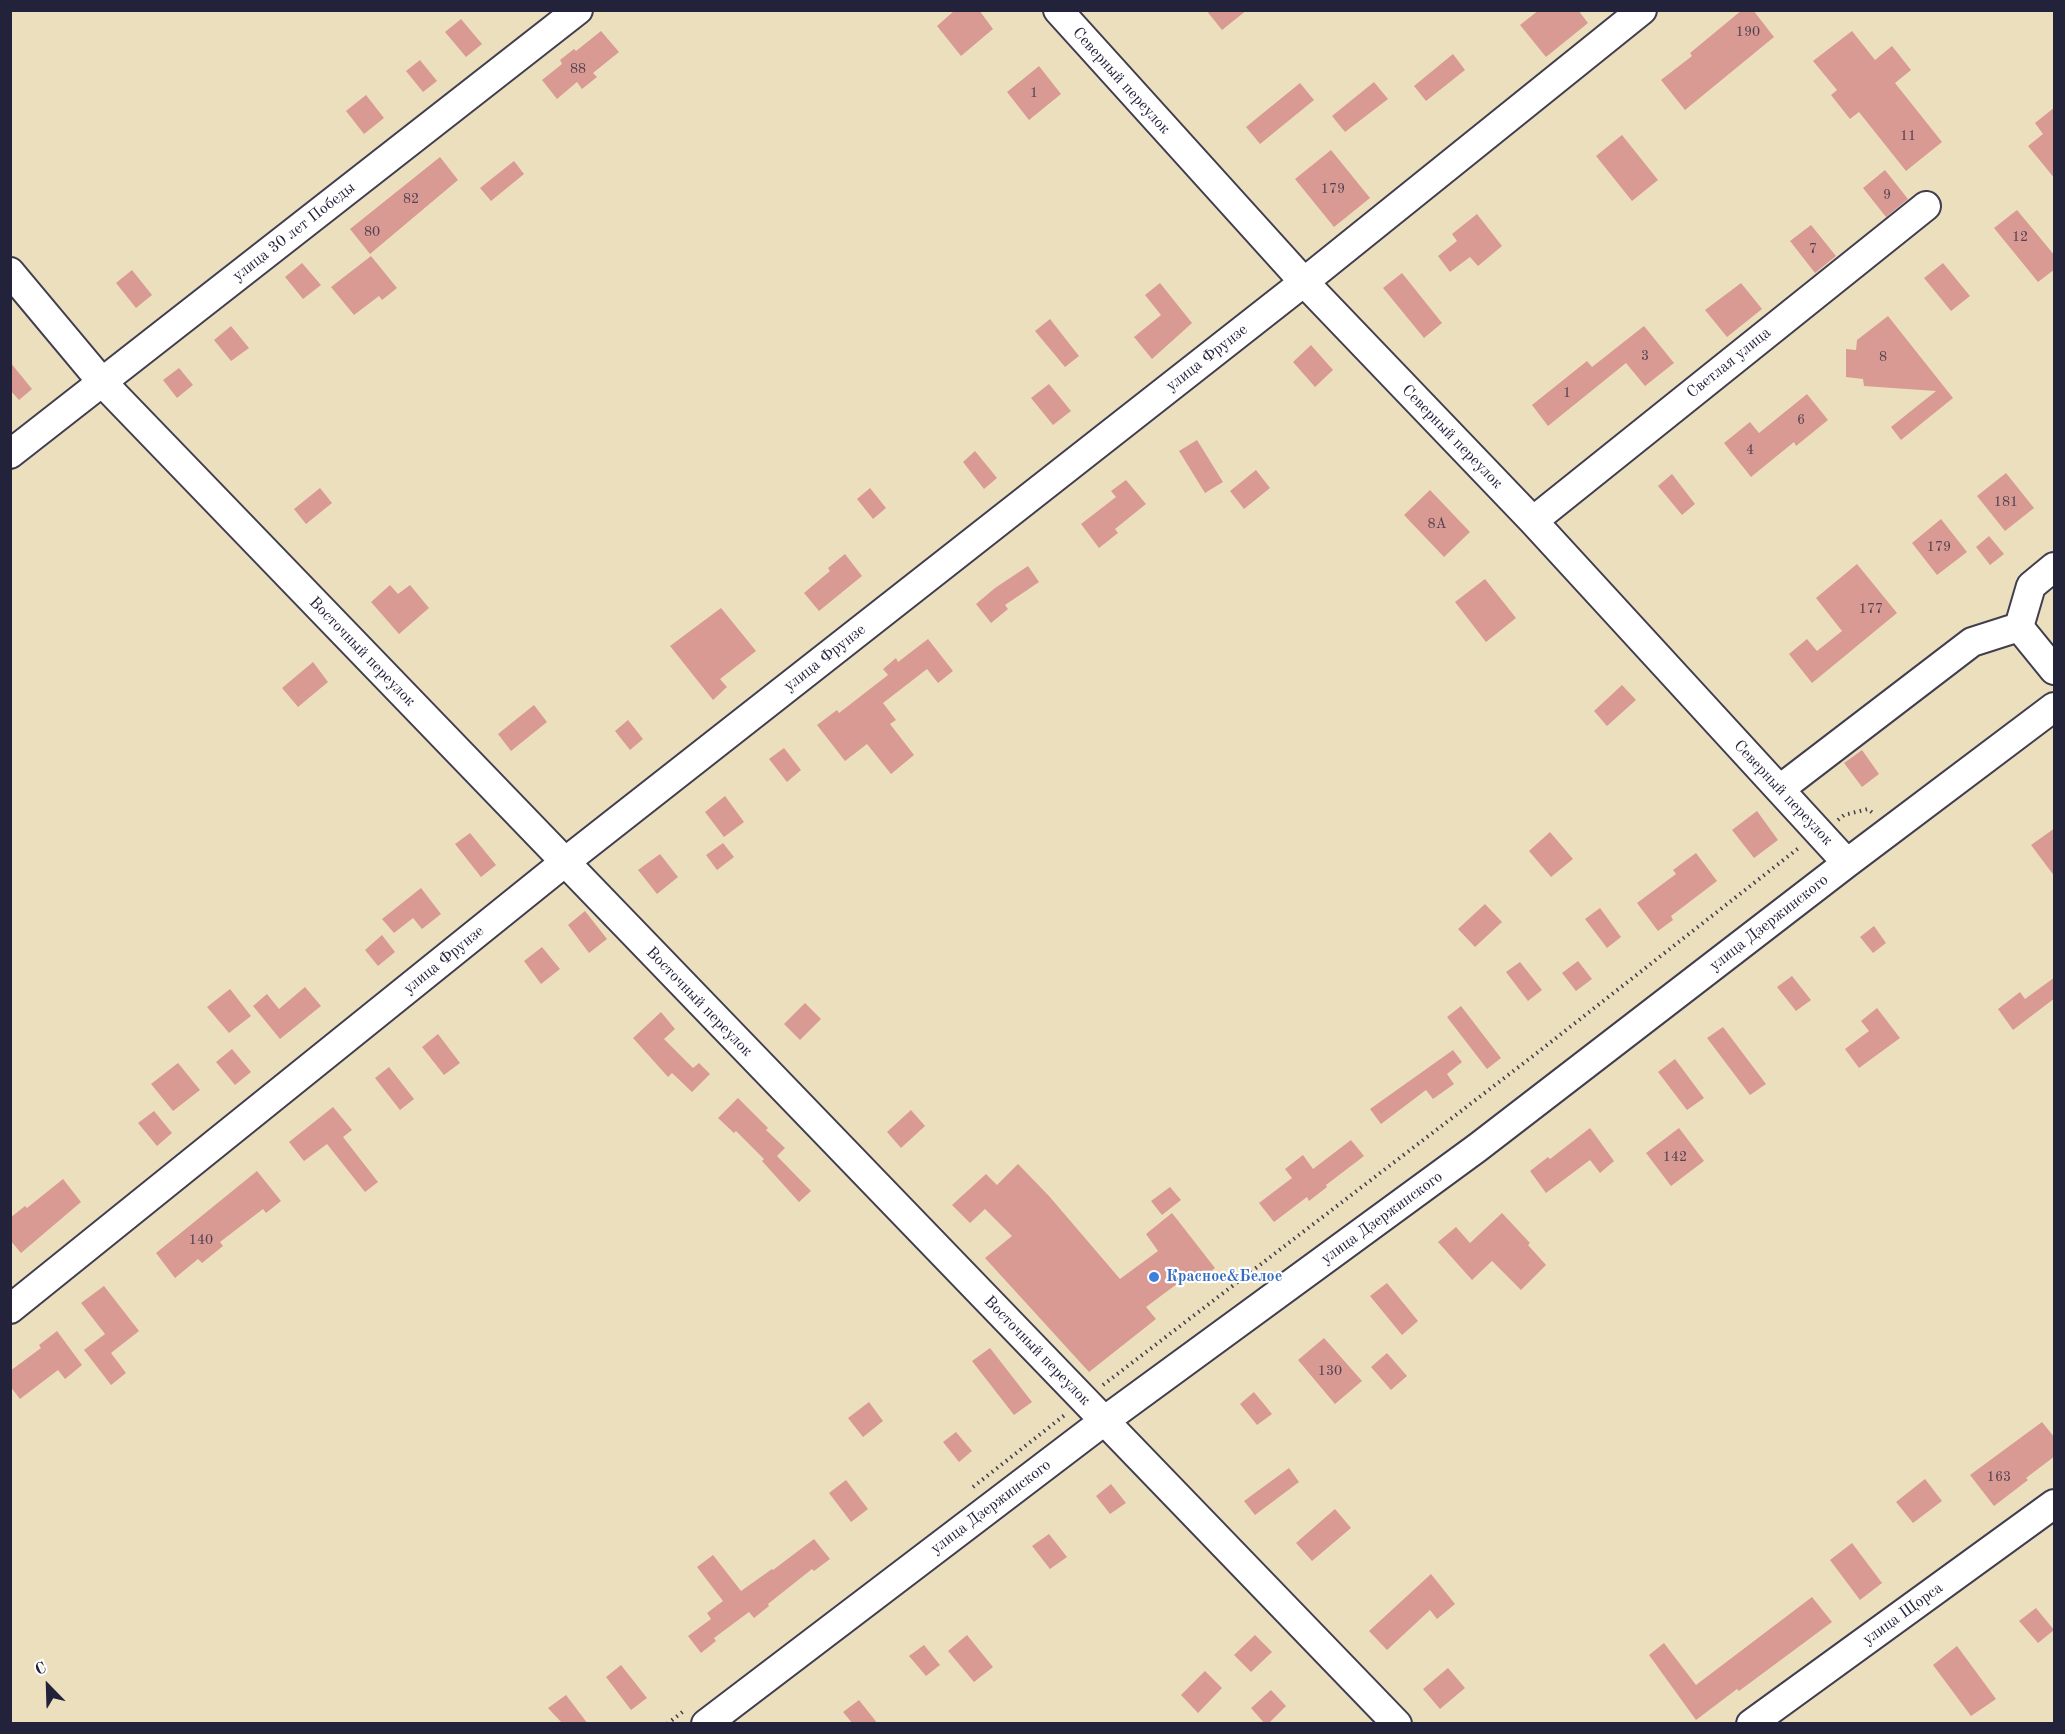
<!DOCTYPE html>
<html>
<head>
<meta charset="utf-8">
<style>
	body { margin:0 }
	#map { position:relative; width:2065px; height:1734px; overflow:hidden; background:#ecdfbe; font-family:"Old Standard TT",serif }
	canvas { display:block }
	.frame { position:absolute; inset:0; border:12px solid #22223b; pointer-events:none }
	.north { position:absolute; left:18px; top:1656px; width:60px; height:60px; -webkit-text-stroke:4px #fff; paint-order:stroke; rotate:337deg; font-size:16px; font-weight:700; line-height:24px; text-align:center; color:#22223b }
	.north::after { content:''; display:block; margin:auto; width:21px; height:27px; background:#22223b; clip-path:polygon(50% 0,100% 100%,50% 72%,0 100%) }
</style>
</head>
<body>
<div id="map">
<canvas width="2065" height="1734"></canvas>
<div class="frame"></div>
<div class="north">С</div>
</div>
<script>
const ctx = document.querySelector('canvas').getContext('2d');
ctx.lineJoin = 'round';
function fillPath(path, color) { ctx.fillStyle = color; ctx.fill(path, 'evenodd'); }
function stroke(path, color, width, dash) { ctx.strokeStyle = color; ctx.lineWidth = width; ctx.lineCap = dash ? 'butt' : 'round'; ctx.setLineDash(dash || []); ctx.stroke(path); }
function write(font, color, halo, rows, align = 'center') {
  ctx.font = font + ' "Old Standard TT",serif'; ctx.lineWidth = 4.5; ctx.setLineDash([]); ctx.textBaseline = 'middle'; ctx.strokeStyle = halo; ctx.fillStyle = color; for (const [text, x, y, turn = 0] of rows) {
    ctx.save(); ctx.translate(x, y); ctx.rotate((+turn || 0) * Math.PI / 180); ctx.textAlign = isNaN(turn) ? turn : align; if (halo) ctx.strokeText(text, 0, 0); ctx.fillText(text, 0, 0); ctx.restore();
  }
}
fillPath(new Path2D(`
	M955,10H979L993,29L961,56L937,26Z
	M1206,10H1247L1222,30Z
	M1539,10H1578L1588,23L1546,57L1520,25Z
	M1742,10H1753L1774,37L1685,110L1661,80L1692,56L1690,53Z
	M461,19L482,44L466,57L445,32Z
	M601,31L619,52L593,73L597,77L582,89L577,82L557,99L542,80L562,64L560,60L574,49L576,51Z
	M1852,31L1875,60L1892,46L1911,70L1895,83L1942,142L1906,171L1859,112L1850,119L1831,95L1837,90L1813,61Z
	M1453,54L1465,70L1426,101L1414,86Z
	M420,60L437,81L423,92L406,71Z
	M1039,66L1061,94L1029,120L1007,92Z
	M1374,82L1388,99L1345,132L1332,116Z
	M1300,83L1314,100L1260,144L1246,127Z
	M366,95L384,118L364,134L346,111Z
	M2055,107V179L2028,146L2043,134L2035,123Z
	M1622,135L1658,180L1632,201L1596,156Z
	M1331,150L1370,198L1334,227L1295,179Z
	M440,157L458,180L370,254L350,229Z
	M514,161L524,174L491,201L480,188Z
	M1885,170L1908,199L1886,217L1863,188Z
	M2017,210L2055,256V269L2038,282L1994,228Z
	M1477,214L1502,246L1478,266L1470,257L1450,272L1438,256L1457,241L1452,234Z
	M1811,225L1836,256L1815,273L1790,241Z
	M371,256L397,288L382,300L379,296L354,315L331,287Z
	M302,263L321,285L303,299L285,277Z
	M1943,263L1970,296L1951,311L1924,278Z
	M132,270L152,295L136,308L116,283Z
	M1402,273L1442,323L1424,338L1383,288Z
	M1160,283L1192,323L1152,359L1134,337L1161,315L1145,295Z
	M1741,283L1762,309L1727,337L1705,310Z
	M1888,316L1953,398L1901,440L1891,427L1936,391L1864,386L1863,379L1846,377V349L1856,350L1857,340Z
	M1050,319L1079,356L1065,367L1035,331Z
	M231,326L249,348L231,361L214,340Z
	M1644,326L1674,363L1645,386L1626,363L1548,426L1532,405L1587,361L1592,367Z
	M1311,345L1333,370L1315,387L1293,362Z
	M10,362L32,389L19,400L10,390Z
	M179,368L193,385L177,398L163,380Z
	M1049,384L1071,411L1053,425L1031,398Z
	M1807,394L1828,420L1796,446L1794,442L1751,477L1724,443L1750,422L1759,433Z
	M1197,440L1223,482L1205,493L1179,451Z
	M975,451L997,478L984,489L963,462Z
	M1256,470L1270,488L1244,509L1230,491Z
	M2006,473L2034,508L2005,531L1977,496Z
	M1672,474L1695,504L1682,515L1658,486Z
	M1126,480L1146,504L1115,529L1118,533L1099,548L1081,524L1116,497L1111,491Z
	M320,488L332,503L306,524L294,509Z
	M870,488L886,508L873,519L857,499Z
	M1430,490L1470,532L1444,557L1404,515Z
	M1941,519L1967,552L1937,575L1912,543Z
	M1989,536L2004,554L1990,565L1976,547Z
	M845,554L862,576L819,611L804,593L830,571L828,568Z
	M1857,564L1897,613L1812,683L1789,654L1807,639L1817,651L1842,631L1816,598Z
	M1028,566L1039,582L1005,605L1008,609L991,623L976,604L995,588Z
	M1485,579L1516,618L1486,642L1455,602Z
	M390,585L398,594L410,585L429,608L399,634L371,602Z
	M721,608L756,651L720,679L727,687L713,700L670,646Z
	M928,639L953,671L938,683L927,669L883,703L896,720L890,724L914,755L891,774L867,744L845,761L817,725L837,710L839,713L888,675L883,669L896,658L898,662Z
	M313,662L328,682L298,707L282,688Z
	M1622,685L1636,700L1607,726L1594,711Z
	M534,705L547,722L511,751L498,734Z
	M628,720L643,739L630,750L615,731Z
	M784,748L801,770L787,782L769,759Z
	M1862,750L1879,774L1862,787L1844,763Z
	M725,796L744,822L724,837L705,812Z
	M1757,811L1778,840L1754,858L1732,830Z
	M2055,828V877L2031,845Z
	M1550,832L1573,859L1551,877L1529,851Z
	M470,833L496,865L481,877L455,844Z
	M723,843L734,857L717,870L706,855Z
	M1696,853L1717,881L1671,916L1673,920L1658,931L1637,903L1676,874L1673,870Z
	M660,854L678,877L657,894L638,870Z
	M421,888L441,914L422,929L413,918L394,933L382,919Z
	M1485,904L1502,922L1475,947L1458,929Z
	M1600,908L1621,937L1607,948L1585,919Z
	M585,911L607,939L589,953L568,925Z
	M1874,926L1886,943L1873,953L1860,937Z
	M382,935L395,952L378,966L365,950Z
	M542,947L560,969L541,984L524,961Z
	M1578,961L1592,979L1576,991L1562,973Z
	M1520,962L1542,990L1528,1001L1506,972Z
	M1792,976L1811,1000L1796,1011L1777,987Z
	M2055,977V998L2013,1030L1998,1009L2020,992L2025,999Z
	M305,987L321,1006L280,1039L253,1006L267,994L279,1009Z
	M230,989L251,1016L229,1033L207,1007Z
	M805,1003L821,1019L800,1040L784,1024Z
	M1461,1006L1501,1058L1487,1069L1447,1017Z
	M1877,1008L1900,1038L1859,1068L1845,1049L1869,1031L1861,1021Z
	M661,1012L675,1029L664,1039L693,1068L699,1063L710,1074L692,1092L672,1073L668,1077L633,1038Z
	M1723,1027L1766,1084L1750,1095L1707,1038Z
	M438,1034L460,1063L444,1075L422,1047Z
	M232,1049L251,1072L235,1085L216,1062Z
	M1453,1050L1462,1062L1447,1074L1454,1084L1433,1099L1426,1090L1381,1124L1370,1109Z
	M1675,1059L1704,1098L1687,1110L1658,1072Z
	M178,1063L200,1090L173,1111L151,1084Z
	M389,1067L414,1099L400,1110L375,1078Z
	M738,1098L768,1128L766,1130L785,1148L777,1156L811,1191L799,1202L762,1161L764,1159L736,1131L734,1133L718,1118Z
	M333,1107L352,1130L343,1137L378,1182L365,1192L327,1144L304,1161L289,1142Z
	M911,1110L925,1126L901,1148L887,1132Z
	M154,1111L172,1133L157,1146L138,1123Z
	M1590,1128L1614,1161L1600,1173L1590,1160L1546,1193L1530,1171L1548,1157L1550,1159Z
	M1679,1128L1704,1161L1671,1186L1646,1153Z
	M1351,1140L1364,1156L1326,1185L1327,1187L1309,1201L1307,1197L1274,1222L1259,1203L1292,1178L1285,1169L1303,1155L1313,1169Z
	M1018,1164L1049,1196L1120,1279L1158,1251L1146,1234L1172,1213L1215,1268L1196,1283L1189,1275L1146,1307L1156,1319L1089,1372L985,1258L1012,1236L985,1209L970,1223L952,1205L986,1174L997,1185Z
	M257,1171L281,1201L266,1213L263,1209L220,1242L223,1246L202,1263L198,1259L175,1278L156,1253Z
	M63,1179L81,1202L21,1253L10,1240V1218L25,1206L27,1208Z
	M1170,1187L1181,1200L1162,1215L1151,1201Z
	M1502,1213L1530,1243L1528,1245L1546,1265L1521,1290L1492,1261L1472,1280L1438,1242L1456,1227L1470,1243Z
	M1387,1283L1418,1321L1402,1335L1370,1296Z
	M104,1286L139,1331L111,1353L126,1373L111,1385L84,1350L105,1334L81,1303Z
	M57,1331L82,1365L65,1379L58,1370L20,1399L10,1386V1371L41,1348L39,1345Z
	M1324,1338L1362,1381L1335,1404L1298,1360Z
	M990,1348L1032,1402L1014,1415L972,1361Z
	M1387,1353L1407,1376L1391,1390L1371,1367Z
	M1254,1392L1272,1414L1257,1425L1240,1404Z
	M869,1402L883,1421L863,1437L848,1418Z
	M2042,1422L2055,1438V1456L2026,1478L2028,1480L1994,1506L1970,1475Z
	M956,1432L972,1451L959,1462L943,1442Z
	M1289,1468L1299,1482L1255,1515L1244,1501Z
	M1925,1479L1942,1501L1913,1523L1896,1502Z
	M846,1480L868,1509L851,1522L829,1493Z
	M1111,1484L1126,1503L1110,1514L1096,1496Z
	M1335,1509L1351,1528L1312,1561L1296,1543Z
	M1049,1534L1067,1557L1050,1569L1032,1546Z
	M814,1539L830,1559L814,1571L812,1569L768,1604L769,1606L754,1618L749,1612L714,1638L716,1641L701,1653L688,1636L711,1619L707,1613L723,1601L697,1567L713,1555L741,1591L772,1569L773,1570Z
	M1852,1543L1882,1583L1860,1600L1830,1560Z
	M1431,1574L1455,1604L1437,1619L1430,1610L1387,1650L1369,1631Z
	M1812,1597L1832,1622L1739,1691L1737,1689L1696,1720L1649,1655L1664,1643L1696,1685Z
	M2036,1608L2054,1630L2038,1643L2019,1621Z
	M967,1635L993,1667L974,1682L948,1651Z
	M1255,1635L1272,1652L1251,1672L1234,1655Z
	M924,1645L940,1665L926,1676L909,1656Z
	M1957,1646L1996,1699L1971,1716L1933,1665Z
	M621,1665L647,1698L631,1710L606,1677Z
	M1448,1668L1465,1688L1440,1709L1423,1689Z
	M1205,1671L1222,1688L1198,1713L1181,1695Z
	M1271,1690L1286,1706L1268,1724H1265L1251,1708Z
	M566,1695L588,1724H563L548,1708Z
	M859,1700L878,1724H853L843,1712Z`), '#d99a93');
const minor = new Path2D(`
	M1058,10L1304,282L1533,521L1847,863
	M10,272L102,382L1397,1724
	M10,454L578,10
	M1533,521L1926,206
	M2019,627L2054,670
	M1780,789L1972,642L2019,627L2031,586L2054,567
	M10,1309L565,862L1304,282L1642,10
	M706,1724L1104,1421L1477,1148L1847,863L2054,707
	M1751,1724L2054,1504`);
stroke(minor, '#403e4f', 32);
stroke(new Path2D(`
	M1838,820L1844,815L1868,809L1874,814
	M1103,1385L1533,1056L1800,847
	M973,1487L1066,1414
	M667,1724L685,1710`), '#403e4f', 4, [1.5, 4.5]);
stroke(minor, '#fff', 28);
for (const [x, y, r, color] of [
	[1154,1277,6,"#3f7fe0"]
]) { const dot = new Path2D(); dot.arc(x, y, r, 0, 2 * Math.PI); ctx.fillStyle = color; ctx.fill(dot); stroke(dot, '#fff', 2); }
write('14px', '#504051', null, [
	["190",1748,32],
	["88",578,69],
	["1",1034,93],
	["11",1908,136],
	["179",1333,189],
	["9",1887,195],
	["82",411,199],
	["80",372,232],
	["12",2020,237],
	["7",1813,249],
	["3",1645,356],
	["8",1883,357],
	["1",1567,393],
	["6",1801,420],
	["4",1750,450],
	["181",2006,502],
	["8А",1437,524],
	["179",1939,547],
	["177",1871,609],
	["142",1675,1157],
	["140",201,1240],
	["130",1330,1371],
	["163",1999,1477]
]);
write('16px', '#22223b', '#fff', [
	["Северный переулок",1121,81,48],
	["улица 30 лет Победы",294,232,-38],
	["улица Фрунзе",1207,358,-38],
	["Светлая улица",1729,363,-39],
	["Северный переулок",1452,437,46],
	["Восточный переулок",362,652,46],
	["улица Фрунзе",825,658,-38],
	["Северный переулок",1783,793,47],
	["улица Дзержинского",1769,923,-38],
	["улица Фрунзе",444,960,-39],
	["Восточный переулок",699,1002,46],
	["улица Дзержинского",1382,1218,-36],
	["Восточный переулок",1037,1351,46],
	["улица Дзержинского",991,1507,-37],
	["улица Щорса",1903,1614,-36]
]);
write('bold 16px', '#366cbe', '#fff', [
	["Красное&Белое",1166,1277]
], 'left');
</script>
</body>
</html>
